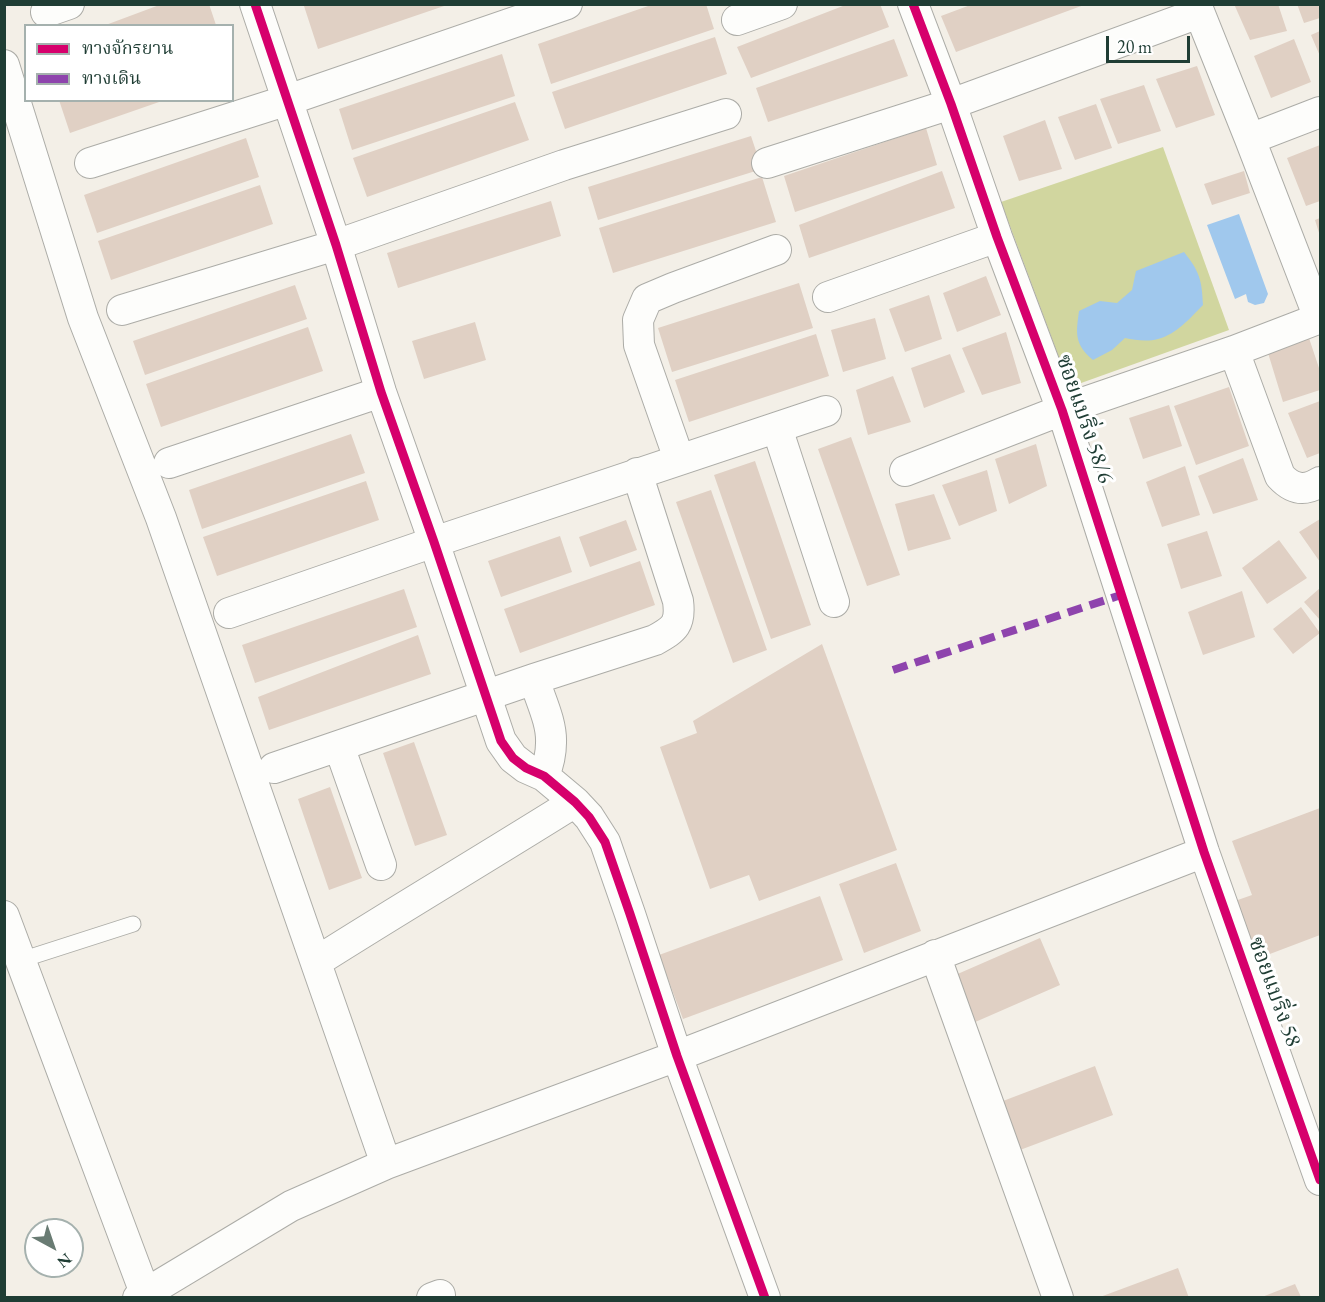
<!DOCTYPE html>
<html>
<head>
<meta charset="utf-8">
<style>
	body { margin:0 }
	#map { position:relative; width:1325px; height:1302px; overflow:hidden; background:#f3efe7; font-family:"EB Garamond","Noto Serif Thai",serif }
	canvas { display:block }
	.frame { position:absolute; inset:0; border:6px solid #1f3d34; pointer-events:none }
	.legend { position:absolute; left:24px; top:24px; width:210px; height:78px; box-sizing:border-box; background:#fff; border:2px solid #a5b1ae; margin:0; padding:8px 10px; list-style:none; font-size:18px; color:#1f3d34 }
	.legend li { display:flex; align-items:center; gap:12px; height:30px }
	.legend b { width:30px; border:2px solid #a5b1ae }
	.north { position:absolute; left:24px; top:1218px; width:60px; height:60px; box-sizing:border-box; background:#fff; border:2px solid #a5b1ae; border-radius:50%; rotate:140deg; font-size:16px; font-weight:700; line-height:24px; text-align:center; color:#1f3d34 }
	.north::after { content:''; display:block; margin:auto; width:21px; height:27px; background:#697b73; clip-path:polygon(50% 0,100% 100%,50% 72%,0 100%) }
	.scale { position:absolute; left:1106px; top:36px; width:84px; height:27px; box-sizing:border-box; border:3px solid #1f3d34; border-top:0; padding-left:8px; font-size:18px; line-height:21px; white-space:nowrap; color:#1f3d34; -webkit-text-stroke:4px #fff; paint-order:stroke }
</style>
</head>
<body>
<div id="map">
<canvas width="1325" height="1302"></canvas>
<div class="frame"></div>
<ul class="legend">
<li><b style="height:8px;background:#d6006c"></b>ทางจักรยาน</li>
<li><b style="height:8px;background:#8e44ad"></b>ทางเดิน</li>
</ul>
<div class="north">N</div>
<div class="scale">20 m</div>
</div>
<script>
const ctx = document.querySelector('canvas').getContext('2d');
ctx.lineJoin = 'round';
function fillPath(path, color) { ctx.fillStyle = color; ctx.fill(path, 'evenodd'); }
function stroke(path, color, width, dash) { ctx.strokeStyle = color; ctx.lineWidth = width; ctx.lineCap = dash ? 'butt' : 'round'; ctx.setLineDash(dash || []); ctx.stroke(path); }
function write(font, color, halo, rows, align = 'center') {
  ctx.font = font + ' "EB Garamond","Noto Serif Thai",serif'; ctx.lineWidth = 6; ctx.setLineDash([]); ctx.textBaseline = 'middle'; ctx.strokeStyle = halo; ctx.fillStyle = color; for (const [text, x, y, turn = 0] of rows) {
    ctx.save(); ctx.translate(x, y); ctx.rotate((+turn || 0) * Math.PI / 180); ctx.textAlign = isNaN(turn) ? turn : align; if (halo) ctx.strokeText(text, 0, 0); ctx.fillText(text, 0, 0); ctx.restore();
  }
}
fillPath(new Path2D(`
	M1163,147L1229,330L1070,387L1001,202Z`), '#d1d69f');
fillPath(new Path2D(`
	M1239,214L1268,294L1264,303L1255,305L1248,302L1246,294L1235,299L1207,225Z
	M1184,252C1200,272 1202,281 1203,305C1190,318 1177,334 1158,339C1147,342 1135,340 1125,338L1112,350L1093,360C1074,344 1076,333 1079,311L1100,301L1117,303L1132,290L1136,271Z`), '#a0c8ed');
fillPath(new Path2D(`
	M162,4H209L216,25L103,26Z
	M307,4H447V5L318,49L304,6Z
	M654,4H706L714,29L551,84L538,44Z
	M848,4H880L889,27L751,78L737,47Z
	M973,4H1084V5L956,52L941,16Z
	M1234,4H1278L1287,31L1250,40Z
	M1297,4H1320V18L1304,23Z
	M1320,31V56L1311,35Z
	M715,37L727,74L565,129L552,92Z
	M894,39L908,76L768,122L756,88Z
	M1294,39L1311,82L1271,98L1254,56Z
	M502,54L515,96L352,150L339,109Z
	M1197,66L1215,115L1176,128L1156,79Z
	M1144,85L1161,131L1118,144L1100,99Z
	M59,100H162V101L70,133Z
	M515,102L529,140L367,197L353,158Z
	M1096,104L1112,148L1075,160L1058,117Z
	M1045,120L1062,169L1019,181L1003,136Z
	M926,128L937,165L795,212L784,176Z
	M751,136L762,169L598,220L588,187Z
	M246,138L259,177L97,233L84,195Z
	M1320,145V201L1306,206L1287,158Z
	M942,171L955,208L809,258L799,225Z
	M1244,171L1250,193L1212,205L1204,184Z
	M762,177L776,222L613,273L599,228Z
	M260,185L273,224L111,280L98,241Z
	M551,201L561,236L398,288L387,253Z
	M1320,218V236L1315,220Z
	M986,276L1001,315L957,332L943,293Z
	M799,283L813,328L672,372L658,328Z
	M295,285L307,319L145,375L133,341Z
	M929,295L942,339L905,352L889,309Z
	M875,318L886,359L843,372L831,330Z
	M475,322L486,360L424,379L412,341Z
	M308,327L323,371L161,427L146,384Z
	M1006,332L1021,383L982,395L962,348Z
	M816,334L829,376L689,422L675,380Z
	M1308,335L1320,371V390L1283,402L1268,353Z
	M950,354L965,392L924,408L911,368Z
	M893,376L911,422L868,435L856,390Z
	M1229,387L1249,446L1196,465L1174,406Z
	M1320,401V453L1307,458L1288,413Z
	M1169,405L1182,446L1143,459L1129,418Z
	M351,434L365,473L202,529L189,490Z
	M851,437L900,575L867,586L818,449Z
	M1036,444L1047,486L1009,504L995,459Z
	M1243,458L1258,500L1213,514L1198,476Z
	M755,461L811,625L771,639L714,475Z
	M1185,466L1200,515L1162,527L1146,482Z
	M987,470L997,511L959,526L942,485Z
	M366,481L379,520L217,576L203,537Z
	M711,490L767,650L733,663L676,502Z
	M934,494L951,539L908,551L895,504Z
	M1320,519V562L1299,532Z
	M626,520L637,550L590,567L579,537Z
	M1207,531L1222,576L1181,589L1167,544Z
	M560,536L572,572L501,597L488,561Z
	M1279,540L1307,578L1267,604L1242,568Z
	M640,561L655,605L520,653L504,609Z
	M1320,588V620L1304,602Z
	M404,589L417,627L255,683L242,645Z
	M1242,591L1255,637L1203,655L1188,612Z
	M1301,607L1320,633L1293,654L1273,629Z
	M418,635L431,674L269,730L258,697Z
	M822,644L897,850L759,901L749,875L710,889L660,747L697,733L693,721Z
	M414,742L447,835L415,846L383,753Z
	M330,787L362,878L329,890L298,799Z
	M1320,808V935L1254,960L1232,902L1252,895L1232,841Z
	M896,863L921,931L864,953L839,884Z
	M820,896L843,960L683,1019L659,955Z
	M1040,938L1060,985L973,1023L953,976Z
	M1095,1066L1113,1115L1020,1150L1003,1101Z
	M1178,1268L1189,1298H1100V1297Z
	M1295,1284L1301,1297H1262Z`), '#e0d0c4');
const lane = new Path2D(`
	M21,960L133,924`);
const street = new Path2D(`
	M255,4L336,245L381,392L434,542L501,741L513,758L526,768L544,776L575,802L589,817L605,842L630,914L677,1056L765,1298
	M913,4L951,104L997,237L1062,410L1204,852L1320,1180
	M1196,4L1250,139L1319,318
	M46,12L69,4
	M737,20L782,4
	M4,65L83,318L161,518L386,1164
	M1250,139L1320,112
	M90,163L288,100L567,4
	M767,163L951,104L1199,13
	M828,297L997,237
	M122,310L336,245L564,165L726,114
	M1234,351L1280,476C1292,489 1304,492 1320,482
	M777,428L834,602
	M679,459L639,345L638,320L647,299L673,288L776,250
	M169,463L381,392
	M905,471L1062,410L1234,351L1320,318
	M229,613L434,542L826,411
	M534,679C540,699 552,722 551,743C551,755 548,766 544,776
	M339,746L381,865
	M274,768L534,679L655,640C675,629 681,624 678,601L637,473
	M4,916L145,1293
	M935,955L1058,1298
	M316,962C401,908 489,856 575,802
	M138,1298L291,1206L386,1164L677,1056L1204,852
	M432,1298L440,1295`);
stroke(lane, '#acaca7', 17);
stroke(street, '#acaca7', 32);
stroke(lane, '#fdfdfb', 15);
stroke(street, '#fdfdfb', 30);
stroke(new Path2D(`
	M893,670L1121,595`), '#8e44ad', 8, [15, 8]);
stroke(new Path2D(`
	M255,4L336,245L381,392L434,542L501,741L513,758L526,768L544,776L575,802L589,817L605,842L630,914L677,1056L765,1298
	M913,4L951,104L997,237L1062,410L1204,852L1320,1180`), '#d6006c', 9);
write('22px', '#1f3d34', '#fff', [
	["ซอยแบริ่ง 58/6",1084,419,71],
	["ซอยแบริ่ง 58",1274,992,70]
]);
</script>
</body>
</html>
